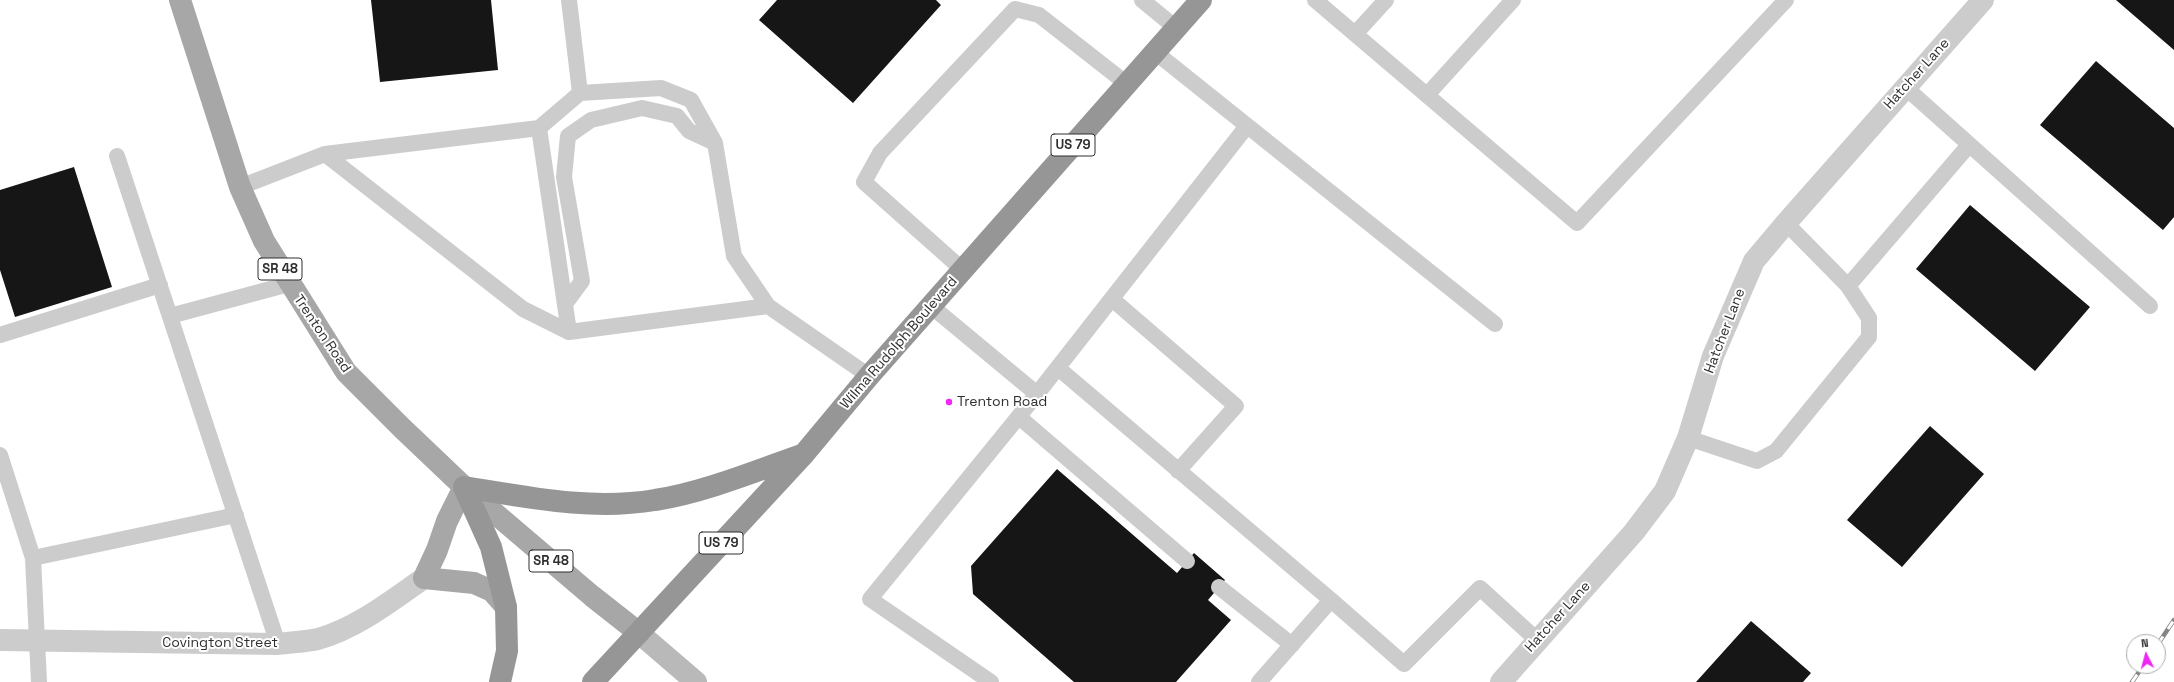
<!DOCTYPE html>
<html>
<head>
<meta charset="utf-8">
<style>
	body { margin:0 }
	#map { position:relative; width:2174px; height:682px; overflow:hidden; background:#fff; font-family:"Space Grotesk",sans-serif }
	canvas { display:block }
	.north { position:absolute; left:2126px; top:634px; width:40px; height:40px; box-sizing:border-box; background:#fff; border:1px solid #acacac; border-radius:50%; rotate:354deg; font-size:11px; font-weight:700; line-height:16px; text-align:center; color:#2f2f2f }
	.north::after { content:''; display:block; margin:auto; width:14px; height:18px; background:#ed28f0; clip-path:polygon(50% 0,100% 100%,50% 72%,0 100%) }
</style>
</head>
<body>
<div id="map">
<canvas width="2174" height="682"></canvas>
<div class="north">N</div>
</div>
<script>
const ctx = document.querySelector('canvas').getContext('2d');
ctx.lineJoin = 'round';
function fillPath(path, color) { ctx.fillStyle = color; ctx.fill(path, 'evenodd'); }
function stroke(path, color, width, dash) { ctx.strokeStyle = color; ctx.lineWidth = width; ctx.lineCap = dash ? 'butt' : 'round'; ctx.setLineDash(dash || []); ctx.stroke(path); }
function write(font, color, halo, rows, align = 'center') {
  ctx.font = font + ' "Space Grotesk",sans-serif'; ctx.lineWidth = 4; ctx.setLineDash([]); ctx.textBaseline = 'middle'; ctx.strokeStyle = halo; ctx.fillStyle = color; for (const [text, x, y, turn = 0] of rows) {
    ctx.save(); ctx.translate(x, y); ctx.rotate((+turn || 0) * Math.PI / 180); ctx.textAlign = isNaN(turn) ? turn : align; if (halo) ctx.strokeText(text, 0, 0); ctx.fillText(text, 0, 0); ctx.restore();
  }
}
fillPath(new Path2D(`
	M371,0H491L498,70L380,82Z
	M777,0H936L941,5L853,103L759,20Z
	M2116,0H2174V50Z
	M2096,61L2174,128V217L2163,230L2040,125Z
	M74,167L112,287L15,317L0,270V190Z
	M1970,205L2090,307L2035,371L1916,269Z
	M1930,426L1984,474L1902,567L1847,520Z
	M1057,469L1177,573L1194,553L1225,580L1208,600L1231,620L1176,682H1074L973,594L971,566Z
	M1751,621L1811,673L1803,682H1696Z`), '#161616');
stroke(new Path2D(`
	M569,0L580,93
	M1142,0L1176,28
	M1315,0L1577,223L1786,0
	M1355,34L1386,0
	M1155,52L1495,324
	M1905,87L2150,306
	M1427,95L1513,0
	M539,128L569,332
	M325,154L523,309L569,332L768,306
	M117,156L278,644
	M240,187L325,154L539,128L580,93L661,88L691,100L715,143L734,256L768,306L869,376
	M1786,223L1848,286L1969,145
	M963,270L864,182L880,153L1015,9L1039,15L1127,84
	M1112,299L1236,406L1178,471
	M565,304L582,281L564,177L568,136L591,120L642,108L677,116L689,131L715,143
	M931,306L1037,394L870,599L991,682
	M170,316L289,284
	M0,335L160,285
	M1058,368L1331,600L1259,682
	M1037,394L1247,126
	M1019,417L1187,561
	M1688,438L1757,461L1776,451L1869,337V318L1848,286
	M0,455L33,558L39,682
	M33,558L236,515
	M1219,587L1292,645
	M1331,600L1404,664L1480,588L1537,640`), '#ccc', 16);
stroke(new Path2D(`
	M0,640L278,644C291,642 305,642 318,639C357,628 391,601 424,578
	M1501,682L1634,532L1665,491L1688,438L1713,356L1754,261L1786,223L1983,0`), '#ccc', 22);
stroke(new Path2D(`
	M639,633L696,682`), '#b9b9b9', 22);
stroke(new Path2D(`
	M180,0L240,187L264,241L346,372L402,428L464,487L592,596L639,633
	M464,487L447,521L437,550L424,578L474,583L492,591L506,607`), '#a7a7a7', 22);
stroke(new Path2D(`
	M464,487C527,497 591,511 655,500C702,493 756,471 801,455
	M464,487L491,547L506,607L507,651L500,682
	M593,682L804,454L869,376L1201,0`), '#969696', 22);
const rail = new Path2D(`
	M2158,644L2174,620
	M2132,682L2143,666`);
stroke(rail, '#848484', 4.5);
stroke(rail, '#fff', 3, [9]);
for (const [x, y, r, color] of [
	[949,402,4,"#ed28f0"]
]) { const dot = new Path2D(); dot.arc(x, y, r, 0, 2 * Math.PI); ctx.fillStyle = color; ctx.fill(dot); stroke(dot, '#fff', 1.5); }
for (const [x, y, w] of [
	[1073,145,44],
	[280,269,44],
	[721,543,44],
	[551,561,44]
]) { const box = new Path2D(); box.roundRect(x - w / 2, y - 11, w, 22, 3); ctx.fillStyle = '#fff'; ctx.fill(box); stroke(box, '#2f2f2f', 1); }
write('bold 13px', '#2f2f2f', null, [
	["US 79",1073,145],
	["SR 48",280,269],
	["US 79",721,543],
	["SR 48",551,561]
]);
write('14px', '#2f2f2f', '#fff', [
	["Hatcher Lane",1917,74,-48],
	["Hatcher Lane",1725,331,-69],
	["Trenton Road",322,334,56],
	["Wilma Rudolph Boulevard",899,343,-49],
	["Hatcher Lane",1558,617,-48],
	["Covington Street",220,643]
]);
write('14px', '#2f2f2f', '#fff', [
	["Trenton Road",957,402]
], 'left');
</script>
</body>
</html>
